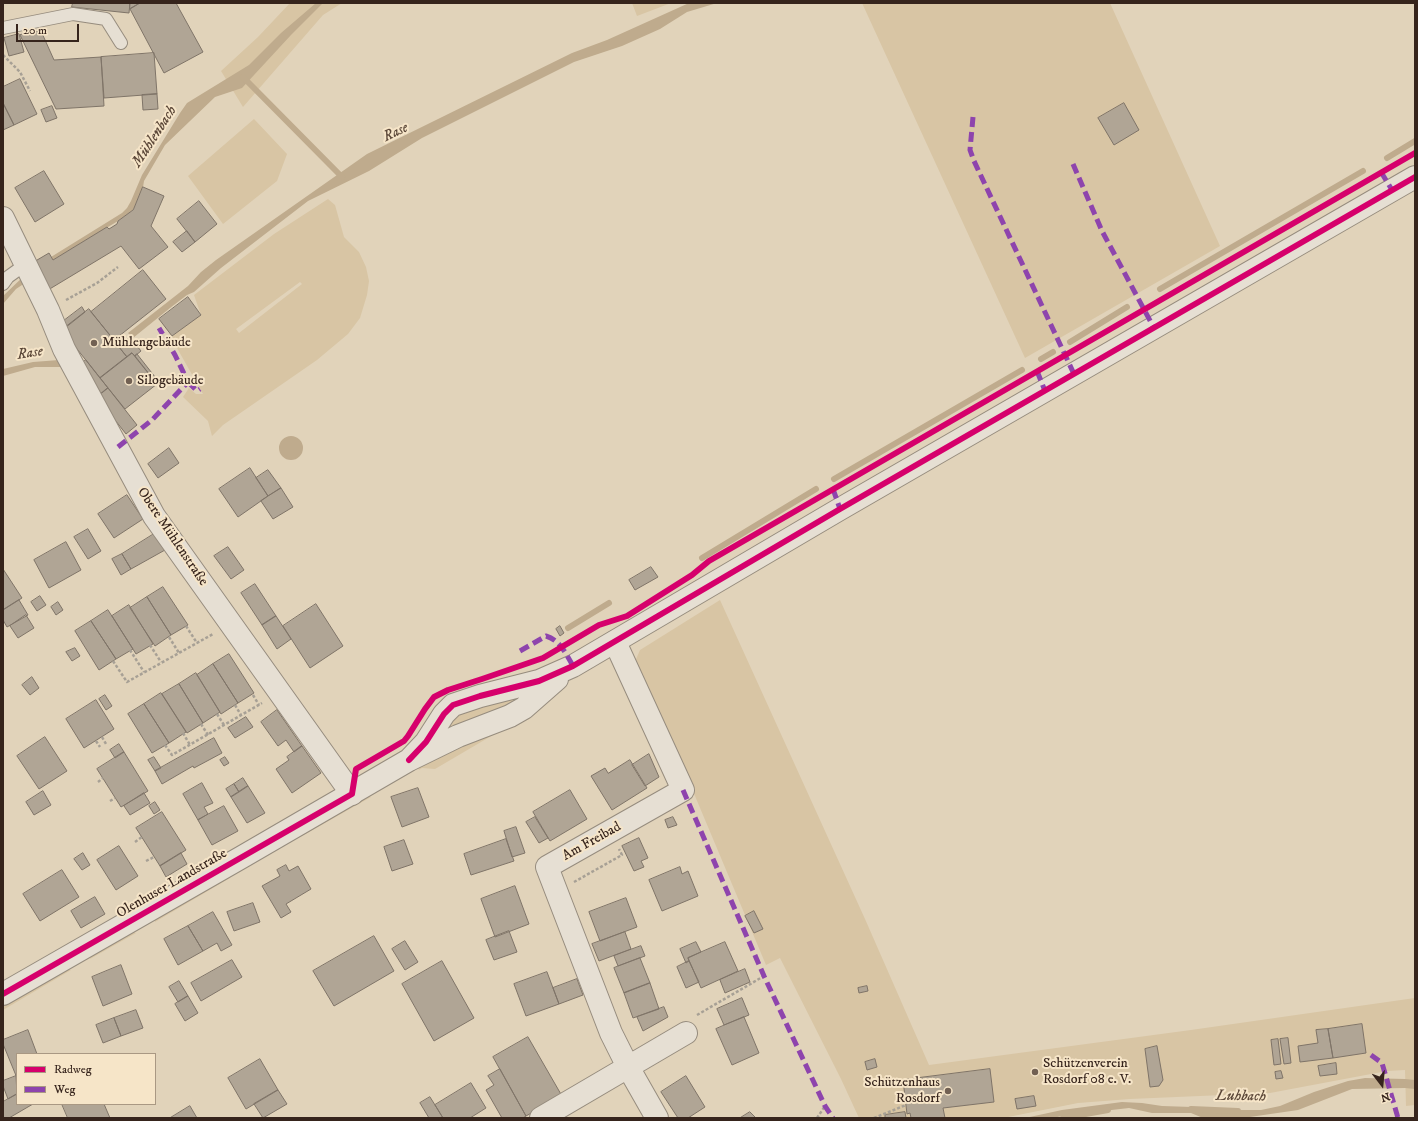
<!DOCTYPE html>
<html>
<head>
<meta charset="utf-8">
<style>
	body { margin:0 }
	#map { position:relative; width:1418px; height:1121px; overflow:hidden; background:#e1d3ba; font-family:"IM FELL DW Pica",serif }
	canvas { display:block }
	.frame { position:absolute; inset:0; border:4px solid #36241c; pointer-events:none }
	.legend { position:absolute; left:16px; top:1053px; width:140px; height:52px; box-sizing:border-box; background:#f6e5c8; border:1px solid #a99883; margin:0; padding:5px 7px; list-style:none; font-size:12px; color:#36241c }
	.legend li { display:flex; align-items:center; gap:8px; height:20px }
	.legend b { width:20px; border:1px solid #a99883 }
	.north { position:absolute; left:1362px; top:1065px; width:40px; height:40px; -webkit-text-stroke:3px #f6e5c8; paint-order:stroke; rotate:164deg; font-size:11px; font-weight:700; line-height:16px; text-align:center; color:#36241c }
	.north::after { content:''; display:block; margin:auto; width:14px; height:18px; background:#36241c; clip-path:polygon(50% 0,100% 100%,50% 72%,0 100%) }
	.scale { position:absolute; left:16px; top:24px; width:63px; height:18px; box-sizing:border-box; border:2px solid #36241c; border-top:0; padding-left:5px; font-size:12px; line-height:14px; white-space:nowrap; color:#36241c; -webkit-text-stroke:3px #f6e5c8; paint-order:stroke }
</style>
</head>
<body>
<div id="map">
<canvas width="1418" height="1121"></canvas>
<div class="frame"></div>
<ul class="legend">
<li><b style="height:5px;background:#d6006c"></b>Radweg</li>
<li><b style="height:5px;background:#8e44ad"></b>Weg</li>
</ul>
<div class="north">N</div>
<div class="scale">20 m</div>
</div>
<script>
const ctx = document.querySelector('canvas').getContext('2d');
ctx.lineJoin = 'round';
function fillPath(path, color) { ctx.fillStyle = color; ctx.fill(path, 'evenodd'); }
function stroke(path, color, width, dash) { ctx.strokeStyle = color; ctx.lineWidth = width; ctx.lineCap = dash ? 'butt' : 'round'; ctx.setLineDash(dash || []); ctx.stroke(path); }
function write(font, color, halo, rows, align = 'center') {
  ctx.font = font + ' "IM FELL DW Pica",serif'; ctx.lineWidth = 4; ctx.setLineDash([]); ctx.textBaseline = 'middle'; ctx.strokeStyle = halo; ctx.fillStyle = color; for (const [text, x, y, turn = 0] of rows) {
    ctx.save(); ctx.translate(x, y); ctx.rotate((+turn || 0) * Math.PI / 180); ctx.textAlign = isNaN(turn) ? turn : align; if (halo) ctx.strokeText(text, 0, 0); ctx.fillText(text, 0, 0); ctx.restore();
  }
}
fillPath(new Path2D(`
	M290,3H342L323,15L243,107L221,71L258,37Z
	M632,3H671L637,16Z
	M862,3H1110L1220,246L1025,358Z
	M254,119L287,154L277,181L223,224L188,176Z
	M328,199L335,205L344,237L359,252L366,267L369,281L367,295L360,318L348,334L317,360L223,425L212,436L208,421L183,397L189,388L196,394H203L177,348L172,336L201,315L194,295L274,234ZM300,282L302,284L239,333L236,329Z
	M720,600L865,919L929,1065L1191,1030L1415,998V1105L1406,1106L1405,1070L1387,1071L1270,1093L1130,1099L1078,1103L1003,1118H859L841,1079L780,958L766,965L695,796L634,664L640,650Z
	M530,695L444,738L451,718L464,707Z
	M510,725L435,769L422,768L419,770L417,765Z
	M366,794L371,797L302,836L303,831Z
	M225,876L230,878L155,922V917Z
	M130,931L136,933L90,959L92,953Z
	M65,969L71,970L3,1010V1005Z`), '#d8c5a4');
fillPath(new Path2D(`
	M316,3H323L291,35L242,88L215,97L165,145L144,181L143,187L133,210L118,221L53,260L51,257L122,213L127,208L131,201L142,175L180,113L187,103L249,65L281,33Z
	M689,3H717L687,12L660,29L622,46L574,62L422,138L369,171L308,201L221,268L194,292L187,295L170,308L133,338L128,333L188,286L201,272L216,260L367,154L572,53L607,40Z
	M25,275L28,281L16,289L3,304V296Z
	M59,360L62,367H35L3,376V369L33,362Z
	M279 448a12 12 0 1 1 24 0a12 12 0 1 1-24 0Z
	M1365,1078L1405,1079L1415,1080V1089L1405,1088L1352,1089L1298,1110L1243,1118H1203L1191,1113H1152L1129,1108L1068,1115L1052,1118H1025L1062,1110L1122,1102L1142,1103L1162,1106L1192,1107L1202,1110H1261L1280,1106L1314,1092L1348,1081Z`), '#bfab8d');
stroke(new Path2D(`
	M243,77L342,177
	M1387,158L1415,141
	M1160,289L1363,171
	M1070,342L1127,307
	M1041,359L1053,352
	M834,479L1022,370
	M702,558L816,489
	M568,628L609,603
	M1191,1109L1238,1111
	M1063,1118L1108,1110`), '#bfab8d', 6);
const building = new Path2D(`
	M73,3H130L129,13L72,7Z
	M130,3H140L130,9Z
	M140,3H176L203,52L164,73L130,9Z
	M41,31L54,60L101,57L104,106L56,109L20,35Z
	M19,34L24,52L9,56L4,38Z
	M154,53L157,94L104,98L101,57Z
	M20,79L37,114L14,125L3,103V87Z
	M157,94L158,109L143,110L142,95Z
	M3,103L14,125L3,130Z
	M1124,103L1139,130L1114,145L1098,118Z
	M52,106L57,118L46,122L41,110Z
	M44,171L64,204L35,222L15,188Z
	M143,187L164,196L151,226L168,247L139,269L121,246L48,290L32,263L49,253L53,260L107,227L109,229L117,224L118,221L133,210Z
	M199,201L217,224L195,242L177,219Z
	M187,231L195,242L182,252L173,242Z
	M143,270L166,299L114,340L91,312Z
	M188,297L201,315L172,336L159,319Z
	M82,307L85,312L65,328L61,323Z
	M89,309L127,357L100,378L62,330Z
	M130,337L141,351L135,356L132,353L127,357L118,346Z
	M132,353L157,384L125,409L100,378Z
	M137,354L159,382L157,384L135,356Z
	M86,360L108,388L98,396L76,368Z
	M108,388L137,425L126,434L97,397Z
	M169,448L179,463L158,478L148,464Z
	M250,468L268,496L238,517L219,489Z
	M268,470L281,488L268,496L256,478Z
	M281,488L293,507L273,519L261,501Z
	M127,495L143,519L114,538L98,514Z
	M88,529L101,551L88,559L74,537Z
	M154,534L165,550L131,569L122,554Z
	M66,542L81,570L49,588L34,560Z
	M228,547L244,570L231,579L214,556Z
	M122,554L131,569L121,575L112,559Z
	M651,567L658,577L635,590L629,580Z
	M3,569L22,598L3,610Z
	M255,584L276,616L262,625L241,593Z
	M163,587L188,625L171,635L147,597Z
	M40,596L46,605L37,611L31,602Z
	M147,597L171,635L155,646L130,608Z
	M19,600L28,615L7,627L3,620V610Z
	M58,602L63,610L56,615L51,607Z
	M316,604L343,646L310,668L283,626Z
	M129,605L153,644L136,654L112,616Z
	M108,610L133,649L116,659L91,621Z
	M26,615L34,628L18,638L10,626Z
	M276,616L291,639L277,649L262,625Z
	M91,621L116,659L99,670L75,631Z
	M560,626L564,633L560,636L556,629Z
	M75,648L80,656L72,661L66,652Z
	M229,654L254,693L238,703L213,664Z
	M213,664L238,703L221,714L197,675Z
	M196,673L220,712L203,723L179,684Z
	M32,677L39,688L30,695L22,685Z
	M179,684L203,723L187,733L162,694Z
	M161,693L186,732L169,743L144,704Z
	M105,695L112,706L106,710L99,699Z
	M96,700L114,729L84,748L66,719Z
	M144,704L169,743L152,753L128,714Z
	M277,710L302,746L294,752L286,740L278,746L261,722Z
	M246,717L253,727L235,738L228,728Z
	M45,737L67,771L39,789L17,756Z
	M214,738L222,753L194,768L193,766L162,784L155,771Z
	M119,744L124,752L115,758L110,750Z
	M302,746L321,773L292,793L276,769L289,760L287,757Z
	M124,752L148,791L121,807L97,769Z
	M649,754L659,777L645,786L632,765Z
	M154,757L161,768L155,771L148,760Z
	M225,757L229,763L224,766L220,760Z
	M630,760L647,788L612,810L591,776L605,768L608,773Z
	M243,778L248,786L239,792L234,784Z
	M202,783L213,803L204,807L208,814L198,820L183,794Z
	M234,784L239,792L231,797L226,789Z
	M248,786L265,813L247,823L231,797Z
	M418,788L429,817L402,827L391,797Z
	M570,790L587,819L550,841L533,812Z
	M43,791L51,805L34,815L26,802Z
	M144,793L150,803L130,815L124,806Z
	M155,802L160,810L154,814L149,806Z
	M224,806L238,831L212,845L198,820Z
	M162,812L186,850L160,866L136,828Z
	M535,817L548,838L539,843L526,822Z
	M673,817L677,825L668,828L665,820Z
	M516,827L525,853L512,857L504,831Z
	M639,838L648,858L641,861L644,867L634,871L622,846Z
	M506,839L514,861L471,875L464,854Z
	M404,840L413,864L392,871L384,847Z
	M119,846L138,876L116,890L97,860Z
	M83,853L90,865L82,870L74,859Z
	M181,853L187,864L166,877L160,866Z
	M286,865L289,871L298,866L311,889L286,904L291,912L281,918L262,886L280,876L277,870Z
	M680,867L682,874L688,871L698,896L662,911L649,880Z
	M62,870L79,897L40,921L23,894Z
	M515,886L529,924L495,937L481,899Z
	M95,897L105,914L81,928L71,911Z
	M626,898L637,927L600,941L589,912Z
	M253,903L260,922L234,931L227,912Z
	M754,911L763,929L754,933L745,916Z
	M213,912L232,945L221,951L217,943L203,951L188,926Z
	M188,926L203,951L178,965L164,939Z
	M509,931L517,952L494,960L486,940Z
	M625,932L631,949L599,961L592,944Z
	M374,936L394,971L334,1006L313,971Z
	M405,941L418,962L405,970L392,949Z
	M696,942L701,952L688,958L689,961L686,963L680,949Z
	M725,942L738,971L701,988L688,958Z
	M641,946L645,956L618,966L614,956Z
	M640,958L650,983L624,993L614,968Z
	M232,960L242,977L201,1001L191,983Z
	M442,961L474,1018L434,1041L402,984Z
	M689,961L699,982L686,988L677,967Z
	M121,965L132,994L103,1006L92,977Z
	M745,969L750,982L725,993L720,980Z
	M547,972L559,1004L526,1016L514,984Z
	M577,979L583,995L559,1004L553,988Z
	M179,981L188,996L178,1002L169,987Z
	M650,983L659,1009L633,1018L624,993Z
	M867,986L868,991L859,993L858,988Z
	M188,996L198,1013L185,1021L175,1004Z
	M742,998L749,1015L724,1025L717,1009Z
	M664,1007L668,1017L643,1031L637,1017Z
	M136,1010L143,1028L121,1036L114,1018Z
	M744,1017L759,1053L732,1065L716,1029Z
	M114,1018L121,1036L103,1043L96,1025Z
	M1362,1024L1366,1053L1333,1058L1328,1029Z
	M1328,1029L1333,1058L1300,1062L1298,1046L1318,1043L1316,1030Z
	M28,1030L37,1054H17V1078L3,1044V1040Z
	M528,1037L562,1096L526,1116L493,1057Z
	M1288,1038L1291,1063L1284,1064L1280,1039Z
	M1278,1039L1281,1064L1274,1065L1271,1040Z
	M1157,1046L1163,1080L1159,1086L1150,1087L1145,1049Z
	M260,1059L278,1090L246,1109L228,1078Z
	M875,1059L877,1067L867,1070L865,1062Z
	M1336,1063L1337,1074L1320,1076L1318,1066Z
	M500,1069L526,1116L523,1118H502L486,1090L494,1085L488,1076Z
	M990,1069L994,1102L943,1108L945,1118H911L910,1113L907,1114L903,1080Z
	M1281,1071L1283,1078L1276,1079L1275,1072Z
	M16,1076L17,1094L8,1099L3,1086V1081Z
	M686,1076L705,1107L688,1118H678L661,1092Z
	M471,1083L486,1108L470,1118H443L435,1105Z
	M278,1090L287,1104L263,1118L254,1104Z
	M17,1094V1104H33L9,1118H3V1102Z
	M1034,1096L1036,1106L1017,1109L1015,1099Z
	M430,1097L435,1105L443,1118H429L420,1103Z
	M62,1104H104L110,1118H68Z
	M190,1106L197,1118H170Z
	M750,1112L756,1118H740Z
	M905,1112L906,1118H885V1115Z`);
fillPath(building, '#b0a595');
stroke(building, '#7f7468', 1);
const service = new Path2D(`
	M3,28L73,14L106,19L121,43
	M3,284L8,277L26,264`);
const minor = new Path2D(`
	M3,218L48,310L64,349L154,516L352,794
	M541,1118L628,1067L611,1033L547,867L683,790L615,642
	M657,1118L628,1067L686,1033`);
const tertiary = new Path2D(`
	M409,760L426,742L444,714L453,705L480,696L539,681L573,666L840,509L1415,177
	M3,994L242,857L409,760L458,736L510,716L524,708L557,679`);
stroke(service, '#968c7e', 14);
stroke(minor, '#968c7e', 24);
stroke(tertiary, '#968c7e', 24);
stroke(new Path2D(`
	M3,55L20,72L30,91
	M66,300L97,283L118,267
	M186,626L197,643
	M169,637L179,653
	M150,645L161,662
	M130,650L144,672
	M113,661L127,682L213,634
	M253,695L259,705
	M235,705L241,715
	M217,714L224,725
	M201,724L208,735
	M183,733L190,745
	M102,737L106,744
	M96,741L100,747
	M165,745L172,755L262,703
	M98,782L103,778
	M110,801L115,798
	M135,842L142,837
	M146,861L154,857
	M574,882L622,855L619,849
	M697,1015L764,976
	M817,1118L825,1106
	M874,1118L906,1105`), '#a7a095', 2.5, [3, 2]);
stroke(service, '#e6dfd3', 12);
stroke(minor, '#e6dfd3', 22);
stroke(tertiary, '#e6dfd3', 22);
stroke(new Path2D(`
	M973,117L970,150L974,161L1074,374
	M1073,164L1102,231L1154,328
	M1381,172L1392,190
	M1037,371L1045,391
	M188,382L197,391L200,389
	M118,447L152,420L188,382L175,355L159,328
	M833,489L840,509
	M520,651L546,636C560,640 566,654 573,666
	M683,790L764,976L825,1106L833,1118
	M1371,1055L1382,1063L1398,1118`), '#8e44ad', 5, [10, 5]);
stroke(new Path2D(`
	M409,760L426,742L444,714L453,705L480,696L539,681L573,666L840,509L1415,177
	M3,994L352,794L356,769L404,741L408,736L425,709L434,697L448,690L482,679L543,658L599,625L627,616L692,575L709,561L1415,153`), '#d6006c', 6);
for (const [x, y, r, color] of [
	[94,343,4,"#726153"],
	[129,381,4,"#726153"],
	[1035,1072,4,"#726153"],
	[948,1091,4,"#726153"]
]) { const dot = new Path2D(); dot.arc(x, y, r, 0, 2 * Math.PI); ctx.fillStyle = color; ctx.fill(dot); stroke(dot, '#f6e5c8', 1.5); }
write('14px', '#36241c', '#f6e5c8', [
	["Mühlengebäude",102,343],
	["Silogebäude",137,381],
	["Schützenverein",1043,1064],
	["Rosdorf 08 e. V.",1043,1080],
	["Schützenhaus",940,1083,"right"],
	["Rosdorf",940,1099,"right"]
], 'left');
write('14px', '#36241c', '#f6e5c8', [
	["Obere Mühlenstraße",172,537,56],
	["Am Freibad",592,842,-29],
	["Olenhuser Landstraße",172,884,-30]
]);
write('italic 15px', '#5b4738', '#f6e5c8', [
	["Rase",396,133,-26],
	["Mühlenbach",155,137,-57],
	["Rase",30,354,-9],
	["Luhbach",1241,1097,1]
]);
</script>
</body>
</html>
